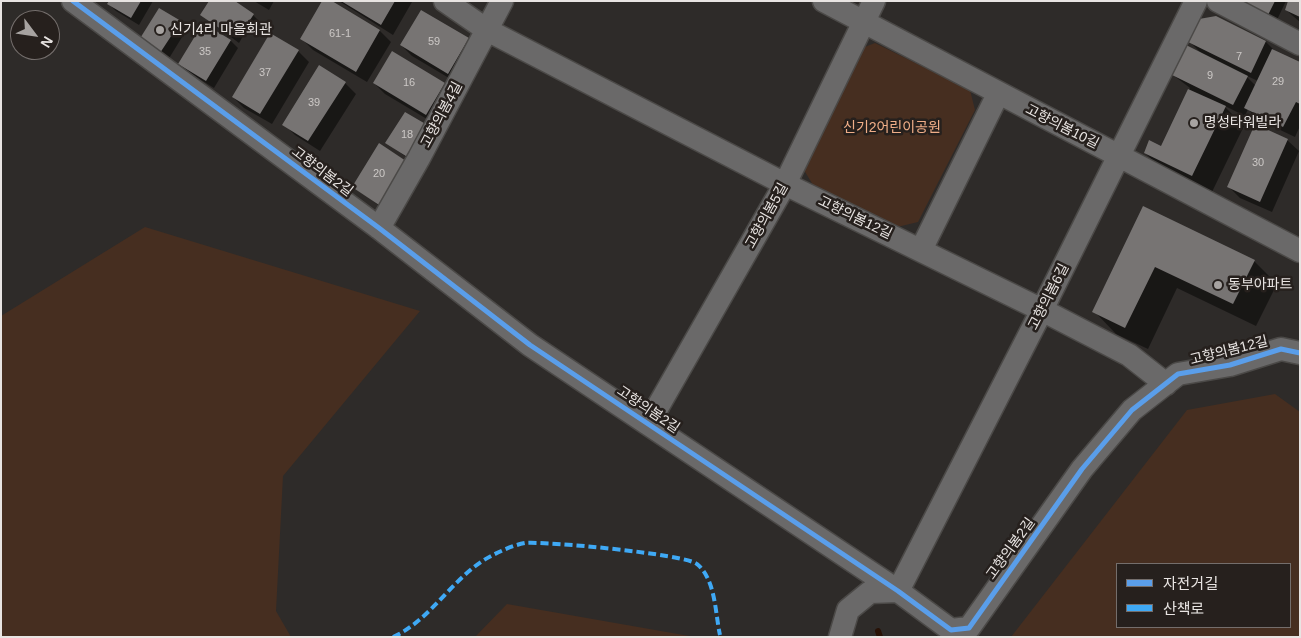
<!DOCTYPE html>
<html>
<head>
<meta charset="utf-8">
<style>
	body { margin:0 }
	#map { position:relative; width:1301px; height:638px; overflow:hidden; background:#2e2b29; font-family:Helvetica,"Noto Sans KR",sans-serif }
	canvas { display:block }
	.frame { position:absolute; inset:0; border:2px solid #e8e4e2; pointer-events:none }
	.legend { position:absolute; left:1116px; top:563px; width:175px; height:65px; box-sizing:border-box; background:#26201d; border:1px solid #746e6c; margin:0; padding:6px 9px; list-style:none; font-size:15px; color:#e8e4e2 }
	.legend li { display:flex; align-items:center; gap:10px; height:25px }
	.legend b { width:25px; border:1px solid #746e6c }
	.north { position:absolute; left:10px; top:10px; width:50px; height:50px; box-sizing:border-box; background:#26201d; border:1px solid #746e6c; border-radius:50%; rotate:121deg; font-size:14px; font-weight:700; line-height:20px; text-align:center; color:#e8e4e2 }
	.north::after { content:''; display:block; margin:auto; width:18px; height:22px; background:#a7a3a1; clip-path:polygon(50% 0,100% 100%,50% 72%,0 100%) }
</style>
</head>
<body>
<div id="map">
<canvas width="1301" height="638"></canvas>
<div class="frame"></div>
<ul class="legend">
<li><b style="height:6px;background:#5a9eea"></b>자전거길</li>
<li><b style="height:6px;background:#3fa9f5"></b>산책로</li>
</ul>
<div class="north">N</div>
</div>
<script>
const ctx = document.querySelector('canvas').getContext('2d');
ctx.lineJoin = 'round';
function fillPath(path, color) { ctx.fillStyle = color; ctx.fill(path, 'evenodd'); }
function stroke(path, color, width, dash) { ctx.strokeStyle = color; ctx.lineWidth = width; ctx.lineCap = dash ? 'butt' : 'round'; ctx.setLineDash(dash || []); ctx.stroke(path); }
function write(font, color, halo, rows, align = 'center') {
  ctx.font = font + ' Helvetica,"Noto Sans KR",sans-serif'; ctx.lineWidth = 5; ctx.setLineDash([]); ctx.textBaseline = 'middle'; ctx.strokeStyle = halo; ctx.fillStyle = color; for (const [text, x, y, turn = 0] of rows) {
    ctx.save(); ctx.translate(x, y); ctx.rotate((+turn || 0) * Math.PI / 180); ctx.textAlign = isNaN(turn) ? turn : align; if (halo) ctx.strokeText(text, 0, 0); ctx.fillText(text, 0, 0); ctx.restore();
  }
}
fillPath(new Path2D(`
	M875,43L970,90L975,110L918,222L893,228L813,185L801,165L857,50Z
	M145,227L420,311L283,476L276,611L291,637H1V316Z
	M1275,394L1300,412V637H1011L1187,410ZM1290,564V627H1117V564Z
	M507,604L695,637H475Z`), '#462e20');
fillPath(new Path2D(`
	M110,1H153L139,25L116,11L109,4Z
	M254,1H274L269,10Z
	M339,1H411L412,2L393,35Z
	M1236,1H1286L1276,22Z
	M1300,1V22L1286,10Z
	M201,15H253L260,22L252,35L246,31L239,43Z
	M1216,17L1266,42L1276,52L1300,64V126L1295,137L1257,119L1248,109L1245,116L1223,105L1244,126L1211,194L1164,171L1145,153L1161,148L1190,88L1173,75L1202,54L1189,41ZM1245,75L1258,81L1256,86Z
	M180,22L187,29L168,60L148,47Z
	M204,25L231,41L238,48L214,88L187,71L179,64Z
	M380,31L391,42L367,82L313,50L302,39Z
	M468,39L479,50L459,84L412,56L401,45Z
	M298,51L309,62L272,124L244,108L233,97Z
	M392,53L444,84L455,95L437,125L385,94L374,83Z
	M345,83L356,94L320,151L295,135L284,124Z
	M435,135L417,165L387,143Z
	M1287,140L1299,151L1272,212L1240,198L1229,187Z
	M379,145L387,212L354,186Z
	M1144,208L1254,261L1277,284L1256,326L1177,288L1148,349L1116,334L1094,311Z`), '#0007');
stroke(new Path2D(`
	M878,631L880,637`), '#281105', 6);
fillPath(new Path2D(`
	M109,1H141L131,18L107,4Z
	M209,1H235L254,14L244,29L238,25L231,36L200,15Z
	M322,1H332L380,30L356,72L300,39Z
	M341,1H395L381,25Z
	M1241,1H1275L1268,15Z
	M1288,1H1300V17L1285,10Z
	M159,8L181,21L160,53L139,40Z
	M421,10L469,38L448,74L400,45Z
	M1216,16L1266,41L1251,73L1188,42L1199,19Z
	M203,23L231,40L206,81L178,64Z
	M270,33L299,50L260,114L232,97Z
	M1186,45L1248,76L1233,105L1172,75Z
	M1272,49L1300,62V104L1296,102L1283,127L1244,108Z
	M392,51L445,83L426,115L373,83Z
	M319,65L346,82L308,141L282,125Z
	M1188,89L1226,106L1192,176L1144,153L1149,140L1161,146Z
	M405,112L429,126L409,158L385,143Z
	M1255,124L1288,139L1260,202L1227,187Z
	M379,143L406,161L379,205L352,187Z
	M1143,206L1255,260L1233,304L1155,267L1125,328L1092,312Z`), '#777473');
const minor = new Path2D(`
	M73,1L379,228L530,345L898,591L951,630L969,628L1082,469L1132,410L1178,374L1230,365L1281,349L1300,353
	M445,1L487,30L785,184L1042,310L1129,355L1166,384
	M824,1L1300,251
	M1218,1L1300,44
	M379,228L419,158L502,1
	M921,250L998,94
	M648,424L785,184L874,1
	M840,637L848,610L870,592L898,591L1042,310L1196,1`);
stroke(minor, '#4b4947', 25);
stroke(minor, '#6a6969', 22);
stroke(new Path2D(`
	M393,637C433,619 454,574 493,555C503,550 514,545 525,543C545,541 685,554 697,564C716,580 715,613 720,635`), '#3fa9f5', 4, [8, 4]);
stroke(new Path2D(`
	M73,1L379,228L530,345L898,591L951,630L969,628L1082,469L1132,410L1178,374L1230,365L1281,349L1300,353`), '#5a9eea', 5);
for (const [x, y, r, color] of [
	[160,30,5,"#a7a3a1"],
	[1194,123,5,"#a7a3a1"],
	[1218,285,5,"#a7a3a1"]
]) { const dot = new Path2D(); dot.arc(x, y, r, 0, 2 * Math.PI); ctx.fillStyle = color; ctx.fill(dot); stroke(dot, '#26201d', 2); }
write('11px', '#ccc8c6', null, [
	["61-1",340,34],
	["59",434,42],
	["35",205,52],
	["7",1239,57],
	["37",265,73],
	["9",1210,76],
	["29",1278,82],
	["16",409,83],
	["39",314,103],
	["18",407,135],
	["30",1258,163],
	["20",379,174]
]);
write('14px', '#e8e4e2', '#26201d', [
	["신기4리 마을회관",170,30],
	["명성타워빌라",1204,123],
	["동부아파트",1228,285]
], 'left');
write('14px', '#e8e4e2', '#26201d', [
	["고향의봄4길",442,115,-62],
	["고향의봄10길",1062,127,27],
	["고향의봄2길",322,172,37],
	["고향의봄5길",767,216,-61],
	["고향의봄12길",855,218,26],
	["고향의봄6길",1049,297,-63],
	["고향의봄12길",1229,351,-14],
	["고향의봄2길",648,410,34],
	["고향의봄2길",1011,549,-54]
]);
write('14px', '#f0ae88', '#26201d', [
	["신기2어린이공원",892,128]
]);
</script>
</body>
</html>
